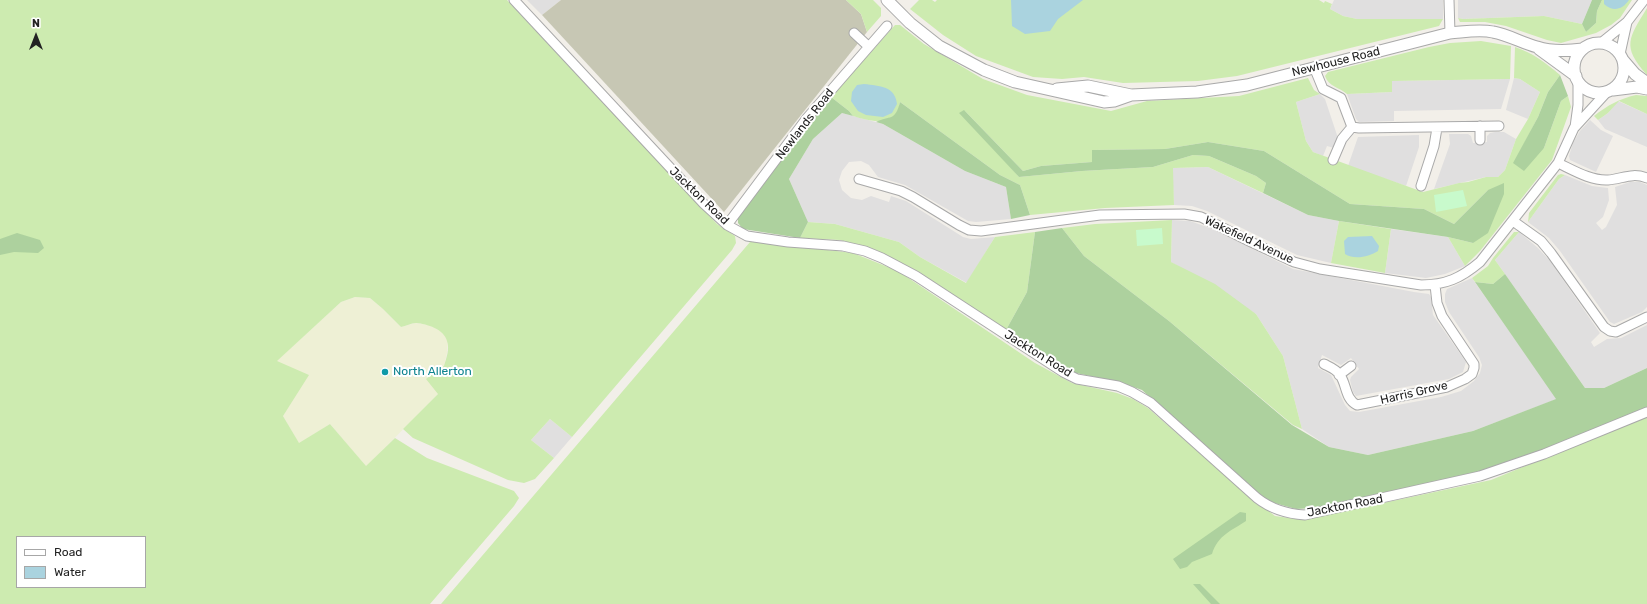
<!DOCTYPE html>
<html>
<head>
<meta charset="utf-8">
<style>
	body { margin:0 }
	#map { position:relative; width:1647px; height:604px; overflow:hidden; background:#f2efe9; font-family:Rubik,sans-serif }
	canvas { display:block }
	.legend { position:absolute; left:16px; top:536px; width:130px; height:52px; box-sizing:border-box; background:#fff; border:1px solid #a7a7a7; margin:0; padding:5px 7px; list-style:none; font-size:12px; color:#222 }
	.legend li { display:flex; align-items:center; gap:8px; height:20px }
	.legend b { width:20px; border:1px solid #a7a7a7 }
	.north { position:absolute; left:16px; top:16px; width:40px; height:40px; -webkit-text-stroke:3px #fff; paint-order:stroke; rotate:0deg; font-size:11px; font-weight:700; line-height:16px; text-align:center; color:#222 }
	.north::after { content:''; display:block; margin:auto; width:14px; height:18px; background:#222; clip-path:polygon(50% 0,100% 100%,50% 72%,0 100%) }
</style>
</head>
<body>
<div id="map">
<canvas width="1647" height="604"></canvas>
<ul class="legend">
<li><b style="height:5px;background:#fff"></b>Road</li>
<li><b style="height:11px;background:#aad3df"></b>Water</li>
</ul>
<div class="north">N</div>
</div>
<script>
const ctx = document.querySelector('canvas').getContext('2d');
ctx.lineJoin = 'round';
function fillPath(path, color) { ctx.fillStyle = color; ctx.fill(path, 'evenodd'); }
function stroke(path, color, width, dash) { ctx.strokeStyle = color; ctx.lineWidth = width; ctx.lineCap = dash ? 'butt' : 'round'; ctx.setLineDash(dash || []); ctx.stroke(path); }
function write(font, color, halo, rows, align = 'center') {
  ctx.font = font + ' Rubik,sans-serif'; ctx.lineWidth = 4; ctx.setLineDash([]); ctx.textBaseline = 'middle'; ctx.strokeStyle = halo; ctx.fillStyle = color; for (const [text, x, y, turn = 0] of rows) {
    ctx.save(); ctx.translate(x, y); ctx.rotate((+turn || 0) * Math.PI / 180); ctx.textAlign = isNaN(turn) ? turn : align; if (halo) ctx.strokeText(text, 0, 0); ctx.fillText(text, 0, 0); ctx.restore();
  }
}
fillPath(new Path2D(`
	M527,0H561L542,15Z
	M1334,0H1443V19H1357L1343,16L1330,9Z
	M1458,0H1592L1582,24L1544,16L1463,19L1458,18Z
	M1514,78L1520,79L1540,92L1528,119L1506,110Z
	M1510,79L1501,109L1394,111V121L1359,122L1356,119L1347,94L1392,92V81Z
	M1320,94L1325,99L1338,138L1334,148L1327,146L1323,156L1313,152L1306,141L1296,102Z
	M1618,101L1647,114V147L1605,129L1598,120L1608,113Z
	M842,113L883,124L965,171L1006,187L1011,219L976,222L968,221L905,185L878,177L869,165L861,161L849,162L842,171L839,180L842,190L851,198L862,200L871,196L889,202L891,196L906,201L963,237L971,239L995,237L967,283L920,257L899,242L835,224L808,222L789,179L813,139Z
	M1590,120L1601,130L1613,136L1596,172L1570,160L1569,156L1573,143L1580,131Z
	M1495,132H1504L1516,139L1505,170L1498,177H1486L1434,189L1450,144L1449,134H1468L1471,136L1473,143L1487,142V136L1490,133Z
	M1419,135V147L1406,186L1348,166L1358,137Z
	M1208,167L1308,215L1339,221L1331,263L1297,255L1207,211L1192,206L1174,205L1172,168Z
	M1565,175L1592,186L1608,188L1609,200L1603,217L1596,223L1602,230L1606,227L1617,205L1615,187L1630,182H1640L1647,185V307L1642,312L1614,324L1610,322L1560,251L1549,238L1528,222L1559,179Z
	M1172,220L1190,221L1210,228L1293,269L1414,292L1429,294L1431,297L1433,315L1466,362L1463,372L1449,379L1356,396L1353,392L1350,380L1351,377L1359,369L1351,358L1341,365L1322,355L1318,368L1331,375L1345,405L1350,411L1359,412L1441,397L1461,391L1474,381L1480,373L1482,365L1479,357L1449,312L1445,302V294L1447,289L1472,278L1557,399L1473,431L1368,455L1329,447L1302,429L1283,356L1256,314L1171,262Z
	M1391,229L1448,237L1465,266L1445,274L1426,278L1385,273Z
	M1519,232L1538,248L1550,261L1600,333L1591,342L1594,347L1607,339L1621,338L1647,325V368L1604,388H1585L1495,260Z
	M550,419L572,437L554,458L531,440Z`), '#e0dfdf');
fillPath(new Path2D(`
	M561,0H846L861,14L867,32L724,212L542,15Z`), '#c7c7b4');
fillPath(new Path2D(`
	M355,297L370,298L383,309L401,327L415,323L430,325L444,333L448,341L447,353L438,394L366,467L330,424L299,444L283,416L276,361L341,302Z`), '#eef0d5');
fillPath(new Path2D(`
	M0,0H507L717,224L735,236L736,243L732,250L572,437L550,419L531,440L554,458L535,479L524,483L508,480L413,438L403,429L438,394L426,379L444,366C446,359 450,349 447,341C444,329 427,324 416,323C411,323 406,326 401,327L383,309L370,298L355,297L341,302L277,361L309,375L283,416L299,443L330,424L366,466L395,438L427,458L514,491L519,498L514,506L430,604H0ZM17,537H145V587H17Z
	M846,0H873L881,8V16L867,32L861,14Z
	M919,0H932L935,2L937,0H1319L1324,3L1325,1L1332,4L1330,9L1343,16L1357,19H1443L1439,26L1237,76L1198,81L1123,83L1084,77L1062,79L1033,77L976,56L943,35L910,9Z
	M1602,0H1632L1620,18L1611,25L1596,33L1561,43L1547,40L1506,26L1485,22H1460L1458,18L1463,19L1544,16L1582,24L1586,32L1596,23L1597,11Z
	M1647,8V75C1621,46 1629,38 1647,8Z
	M895,25H900L924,44L983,79L1027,95L1111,111L1147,101L1239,96L1308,78L1314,90L1320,94L1296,102L1306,141L1313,152L1423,192L1459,183L1468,182L1486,177H1498L1505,170L1516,139L1528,119L1540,92L1520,79L1514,78L1515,47C1533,53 1546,63 1560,75L1548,92L1538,117L1514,163L1544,148L1561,101L1568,96L1571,107L1552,160L1480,251L1465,266L1448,237L1473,243L1488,190L1454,224L1424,209L1350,204L1264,151L1208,142L1165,149L1092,150V162L1041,166L1023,171L964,110L1019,177L1082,171L1153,167L1193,155L1209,156L1256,176L1266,183L1263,193L1208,167L1173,168L1174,205L1105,208L1030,215L1020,185L1000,175L900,102C899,105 899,109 898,111C889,127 866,120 853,116L849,111L831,97Z
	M1481,41L1511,46L1510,79L1392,81V92L1347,94C1339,87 1329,87 1325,76L1328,72L1429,47L1450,43Z
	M1636,95L1647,96V114L1619,101L1608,113L1598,120L1594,116C1608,105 1619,99 1636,95Z
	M1561,174L1565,175L1559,179L1528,222L1529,213L1558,175Z
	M1172,220L1171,262L1215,284L1256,314L1283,356L1302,429L1293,425L1169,321L1084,256L1062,228L1095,224Z
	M1339,221L1391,229L1385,273L1331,263Z
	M808,222L835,224L899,242L920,257L966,283L995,237L1035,232L1027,292L1006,330L919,272L876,250L840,240L800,238Z
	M1514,232H1519L1495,260L1505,274L1493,284L1475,282L1472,278L1488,266L1493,258Z
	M753,241L853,253L898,271L1035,363L1072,383L1117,393L1133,399L1148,408L1245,493L1275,516L1303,520L1491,480L1647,416V604H441L750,242Z`), '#cdebb0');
fillPath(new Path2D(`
	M1592,0H1602L1597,11L1596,23L1586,32L1582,24Z
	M1560,75L1568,96L1561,101L1544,148L1524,171L1513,163L1538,117L1548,92Z
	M831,97L849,111L853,116L842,113L813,139L789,179L808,222L800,238L743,229L738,223V218L784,153Z
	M900,102L1000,175L1020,185L1030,215L1011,219L1006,187L965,171L883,124L876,122C890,115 895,122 900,102Z
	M964,110L1023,171L1041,166L1092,162V150L1165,149L1208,142L1264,151L1350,204L1424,209L1454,224L1488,190L1504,183V194L1488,233L1473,243L1448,237L1339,221L1308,215L1263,193L1266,183L1256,176L1209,156L1193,155L1153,167L1082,171L1019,177L959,113Z
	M1062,228L1084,256L1169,321L1292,425L1329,447L1368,455L1473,431L1556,399L1475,282L1493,284L1505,274L1585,388H1604L1647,368V409L1624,419L1510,462L1467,476L1314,508L1296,509L1267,501L1247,485L1142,390L1119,382L1071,372L1006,330L1027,292L1035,232Z
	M17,233L40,240L44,248L38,253L14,252L0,255V239Z
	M1240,512L1246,513V521C1231,531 1218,535 1212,554L1192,562L1187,567L1180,569L1173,559Z
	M1193,584H1200L1220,604H1211Z`), '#add19e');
fillPath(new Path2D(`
	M1463,190L1467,206L1436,212L1434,195Z
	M1162,228L1163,244L1137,246L1136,230Z`), '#c8facc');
fillPath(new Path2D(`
	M1011,0H1083L1058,19L1050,31L1025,34L1012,26Z
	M1604,0H1629C1622,10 1613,12 1604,4Z
	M864,84C880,86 895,86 897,104L892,113L883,117L866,115L858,111L851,101L852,92L857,85Z
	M1372,236L1379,246L1378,251C1369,257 1354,260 1345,254L1344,241L1348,237Z`), '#aad3df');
const minor = new Path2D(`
	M514,0L704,204L727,225L747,236L788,242L843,246L865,251L882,258L916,276L1063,372L1077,379L1118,386L1132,392L1151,403L1257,498C1271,509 1288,514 1305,515L1480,476L1544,454L1647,412
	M1449,0L1450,33
	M854,33L868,46
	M1601,43L1627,22L1644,0
	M1620,54L1627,22
	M1314,67L1323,89L1341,98L1352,127L1359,128L1499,126
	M1480,126V140
	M1575,127L1578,105V82
	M1333,160L1342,139L1352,127
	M1558,163C1573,170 1591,181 1608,180C1622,179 1632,172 1647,178
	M859,179L901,191L913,197L959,225L969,230L981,231L1100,215L1184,214L1201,217L1251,242L1294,262L1320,269L1421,285C1446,285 1461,278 1480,262L1558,163L1574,128L1606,93
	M1421,186L1434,146L1437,128
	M1513,221L1541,241L1551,253L1604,327L1610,331L1616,332L1647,317
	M727,225L807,118L887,26
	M1324,364C1330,367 1336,369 1340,375C1347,385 1345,399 1357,405L1447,387L1465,379L1472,374L1474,368V364L1442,316L1437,303L1435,285
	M1339,375L1351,366`);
const tertiary = new Path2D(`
	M887,0L910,23L939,46L984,70L1015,82L1104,102L1114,101L1131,95L1197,92L1247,85L1450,33C1464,32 1479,29 1493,32C1509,35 1522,43 1537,47C1552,52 1568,51 1583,49
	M1574 68a25 25 0 1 1 50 0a25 25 0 1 1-50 0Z
	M1539,49L1576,76
	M1623,60L1635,74L1647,83
	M1057,89L1088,86L1131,95
	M1613,90L1637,87L1647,89`);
stroke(minor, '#a9a9a9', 11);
stroke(tertiary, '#a9a9a9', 13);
stroke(minor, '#fff', 9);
stroke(tertiary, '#fff', 11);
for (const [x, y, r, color] of [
	[385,372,4,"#0f9aa8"]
]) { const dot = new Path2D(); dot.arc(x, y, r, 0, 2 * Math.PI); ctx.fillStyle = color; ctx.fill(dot); stroke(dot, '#fff', 1.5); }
write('12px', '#222', '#fff', [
	["Newhouse Road",1336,62,-14],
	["Newlands Road",805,124,-52],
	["Jackton Road",699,196,44],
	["Wakefield Avenue",1249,240,25],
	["Jackton Road",1038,354,32],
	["Harris Grove",1414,393,-13],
	["Jackton Road",1345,506,-11]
]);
write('12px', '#0d838f', '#fff', [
	["North Allerton",393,372]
], 'left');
</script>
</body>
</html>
